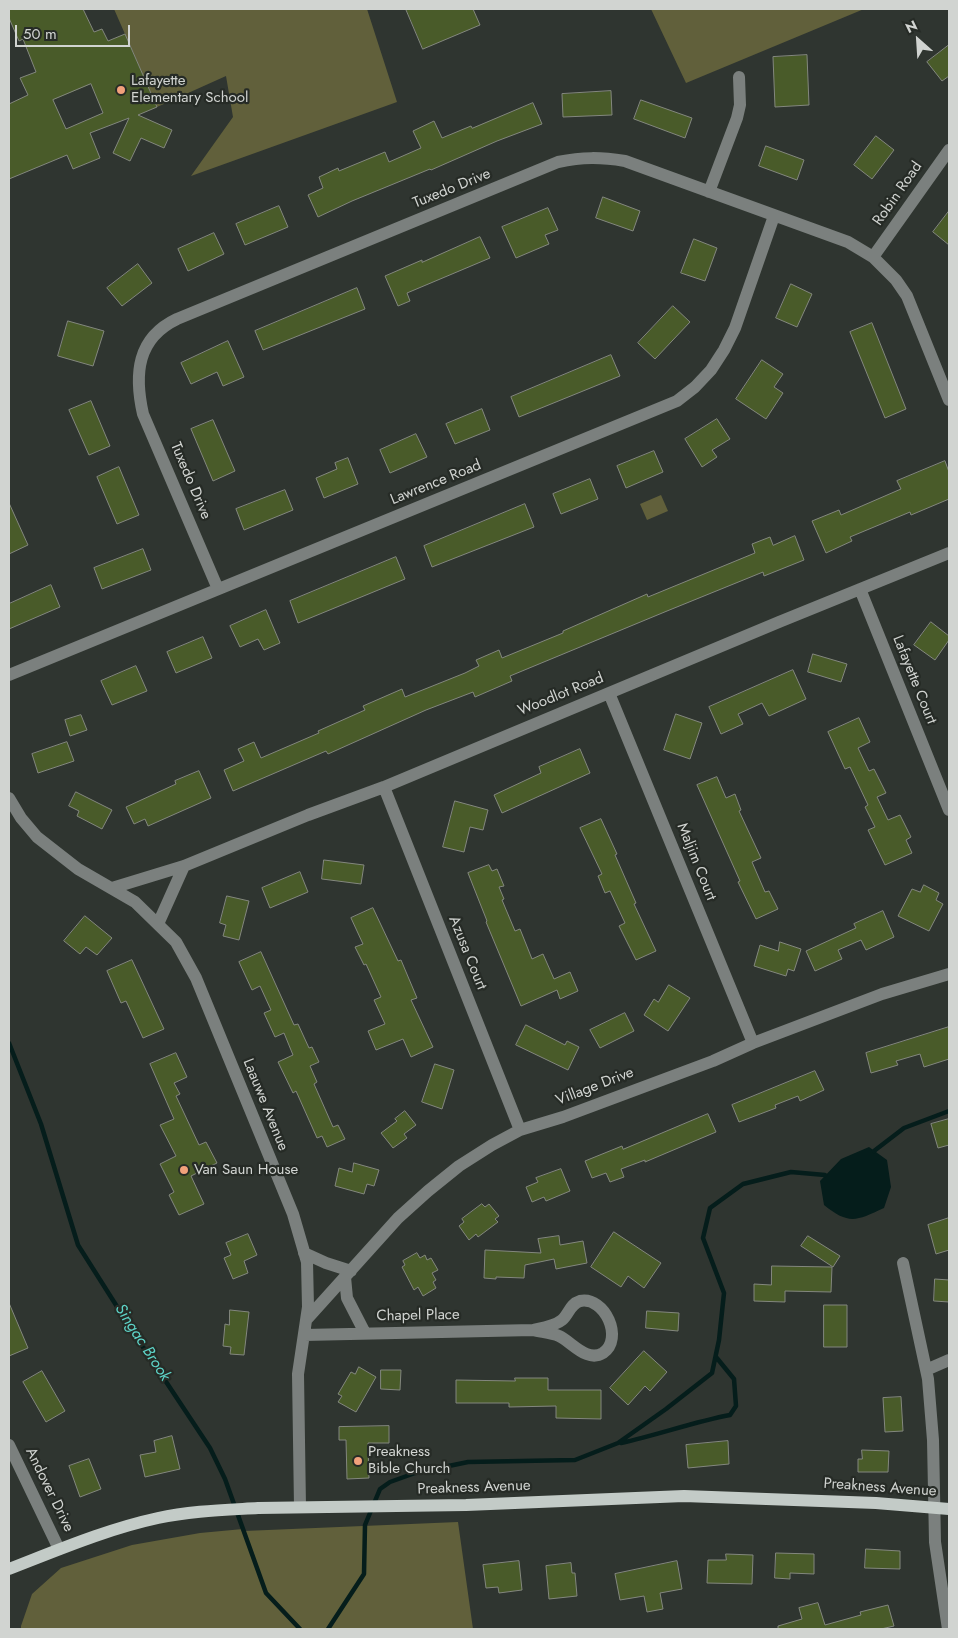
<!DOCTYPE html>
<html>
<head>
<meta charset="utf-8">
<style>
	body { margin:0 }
	#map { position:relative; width:958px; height:1638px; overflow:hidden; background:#2f3530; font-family:Jost,sans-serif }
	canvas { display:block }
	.frame { position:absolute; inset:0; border:10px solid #d1d4d1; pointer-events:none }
	.north { position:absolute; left:893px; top:15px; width:50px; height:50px; -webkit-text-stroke:4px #262b26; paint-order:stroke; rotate:334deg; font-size:14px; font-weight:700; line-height:20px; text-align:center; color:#d1d4d1 }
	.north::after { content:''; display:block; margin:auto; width:18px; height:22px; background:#d1d4d1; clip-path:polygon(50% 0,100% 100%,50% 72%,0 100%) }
	.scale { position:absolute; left:15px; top:25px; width:115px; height:22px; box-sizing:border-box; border:2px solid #d1d4d1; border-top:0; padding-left:6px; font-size:15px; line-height:18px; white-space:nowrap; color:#d1d4d1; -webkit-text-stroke:4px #262b26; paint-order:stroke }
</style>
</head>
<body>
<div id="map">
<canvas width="958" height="1638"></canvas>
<div class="frame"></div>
<div class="north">N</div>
<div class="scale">50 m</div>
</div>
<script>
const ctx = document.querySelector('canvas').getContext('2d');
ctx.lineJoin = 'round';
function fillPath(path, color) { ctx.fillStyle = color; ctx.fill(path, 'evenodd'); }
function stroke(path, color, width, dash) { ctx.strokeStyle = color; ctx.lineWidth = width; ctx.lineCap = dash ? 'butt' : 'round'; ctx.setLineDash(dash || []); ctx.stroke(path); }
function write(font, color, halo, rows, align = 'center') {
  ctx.font = font + ' Jost,sans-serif'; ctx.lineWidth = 4.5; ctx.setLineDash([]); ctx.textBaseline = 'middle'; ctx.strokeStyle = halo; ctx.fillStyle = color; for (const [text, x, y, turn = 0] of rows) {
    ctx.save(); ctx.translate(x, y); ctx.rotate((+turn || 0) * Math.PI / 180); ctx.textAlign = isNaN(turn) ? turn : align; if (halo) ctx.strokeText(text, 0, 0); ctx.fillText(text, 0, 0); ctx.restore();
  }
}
fillPath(new Path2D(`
	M114,9H367L397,102L191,176L233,117L226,76L157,107Z
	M651,9H864L686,83Z
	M661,495L668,511L647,520L640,504Z
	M458,1522L473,1629H21V1626L32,1594L61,1568L132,1545L200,1533L243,1529L244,1531Z`), '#61603b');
fillPath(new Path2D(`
	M869,1147L887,1160L891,1187L884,1208C856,1221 849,1225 824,1205L820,1181L841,1159Z`), '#051d1b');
stroke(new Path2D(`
	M9,1043L41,1124L78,1245L135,1335L210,1448L225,1479L266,1593L300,1629
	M874,1151L904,1128L949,1111
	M621,1443C658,1435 693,1422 730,1415L736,1406L734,1379L716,1357
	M328,1629L364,1574L365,1525L380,1489L390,1482L415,1473L468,1462L575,1460L618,1443L666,1409L712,1373L719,1340L724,1293L703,1238L710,1208L743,1184L791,1172L825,1175`), '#051d1b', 4.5);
const building = new Path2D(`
	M9,9H83L94,32L102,29L108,41L125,34L157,107L138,115L172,130L164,148L141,138L130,161L113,153L129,118L90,133L100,158L73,169L67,155L9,179V104L28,95L20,78L36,72L23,39L19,41L9,18ZM91,84L103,113L66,129L53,100Z
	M406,9H473L480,25L423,49Z
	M949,45V76L942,81L927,62Z
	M807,55L809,105L775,107L773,57Z
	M611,91L612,115L563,117L562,94Z
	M641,100L692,118L685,138L634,119Z
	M533,103L542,124L497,141L431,170L430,169L352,201L318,217L308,195L323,188L319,177L338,168L339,171L385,152L389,162L421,148L413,131L434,121L442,138L471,126L472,128Z
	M876,136L894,150L872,179L854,165Z
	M766,146L804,160L797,180L759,166Z
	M603,197L640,211L633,231L596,218Z
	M279,206L288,227L245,245L236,224Z
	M548,208L558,230L545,235L549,244L516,258L502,227Z
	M949,211V245L933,232Z
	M214,233L224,254L188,271L178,249Z
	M480,237L490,258L407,293L410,301L398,306L385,276L422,260V262Z
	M694,239L717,248L705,281L681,273Z
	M138,264L152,283L122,306L107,288Z
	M791,284L812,294L797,327L776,318Z
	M357,288L365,309L263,350L255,331Z
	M673,306L690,322L655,359L638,343Z
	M68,321L104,331L93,366L58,356Z
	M872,323L906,409L885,418L850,332Z
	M228,341L244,377L223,386L217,372L191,384L181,363Z
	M611,355L620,376L519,417L511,397Z
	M762,360L783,374L774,387L783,393L766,419L736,399Z
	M91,401L110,446L89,455L69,410Z
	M482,409L490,430L455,444L446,424Z
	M717,419L730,439L712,450L717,457L702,467L685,439Z
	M213,420L235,471L213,481L191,429Z
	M416,434L427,457L390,473L380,450Z
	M654,451L663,472L626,488L617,466Z
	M348,458L358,484L324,498L316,478L337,469L335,463Z
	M945,461L949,472V499L911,515L910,512L850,537L852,541L826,553L812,521L839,510L841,515L901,489L897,481Z
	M119,467L139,515L117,524L97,477Z
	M590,479L598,499L561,514L553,494Z
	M285,490L293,510L244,530L236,509Z
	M9,503L28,545L9,554Z
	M525,504L534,527L432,567L424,546Z
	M795,536L804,560L764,576L763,572L667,611L510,676L512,681L475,697L473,692L426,710L328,754L326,751L233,791L224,770L244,761L238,749L254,742L261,758L319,733L318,731L365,710L363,706L402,689L405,697L465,673L479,666L476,660L499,650L502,658L563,633V631L647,594L648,597L755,553L752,544L770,537L773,545Z
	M143,549L151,570L102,589L94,568Z
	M396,557L405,579L298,623L290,601Z
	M51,585L60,607L9,629V604Z
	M266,610L280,643L264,650L258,639L240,647L230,626Z
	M931,622L949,636V640L935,660L914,645Z
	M203,637L212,658L176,673L167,652Z
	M813,654L847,664L841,682L808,672Z
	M136,666L147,691L112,705L101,681Z
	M793,670L806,699L769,716L762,703L738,714L743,724L721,734L709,707Z
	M676,714L702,723L690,759L664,750Z
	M81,715L87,730L70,736L65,720Z
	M859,718L870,742L858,748L869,771L874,769L886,793L877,797L888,820L900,815L911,837L906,840L912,853L885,865L868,830L875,827L865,807L868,805L850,767L845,769L828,732Z
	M67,742L74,761L38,773L32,754Z
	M580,749L590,773L502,813L494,795L541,773L539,767Z
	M199,771L211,798L148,826L145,819L134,824L126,807L176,784L175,781Z
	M717,777L726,798L735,794L741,810L739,811L761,858L752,862L765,892L769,891L778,909L756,919L738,882L740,881L697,785Z
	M76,792L112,810L102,829L77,816L79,811L69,806Z
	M455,801L488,810L483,830L470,827L464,852L443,847Z
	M601,819L617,854L615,855L636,903L634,904L656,951L636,960L619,926L625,923L610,891L605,893L598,876L602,874L580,828Z
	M324,860L364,865L361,884L322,879Z
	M489,865L492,871L497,869L504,886L499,887L504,899L502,900L515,931L520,929L532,959L543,954L554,979L570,972L578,991L560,999L557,990L521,1006L486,922L487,921L468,873Z
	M300,872L308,892L270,908L262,888Z
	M924,885L939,893L936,900L943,904L929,931L898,916L912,889L920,892Z
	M227,896L249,901L239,940L223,936L226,925L220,923Z
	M373,908L398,961L401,960L417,998L411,1000L433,1047L411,1057L403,1039L376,1050L368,1031L385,1024L374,1000L381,997L366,964L364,965L355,947L363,944L351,918Z
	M883,911L894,937L866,950L861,940L838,950L842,959L815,971L806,951L856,928L854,924Z
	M85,916L112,938L97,955L86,947L80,954L64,941Z
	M780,942L801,949L794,971L788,969L786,976L754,966L760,945L778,951Z
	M261,952L294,1025L298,1024L309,1048L312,1047L319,1062L310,1066L317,1082L314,1084L333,1127L338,1125L345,1139L327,1147L322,1136L317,1138L296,1091L293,1093L278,1062L293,1055L284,1033L275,1037L264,1013L271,1010L260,986L252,990L239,962Z
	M132,960L164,1029L143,1038L126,1001L121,1003L107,971Z
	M669,985L690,998L668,1031L644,1015L654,999L658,1002Z
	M625,1013L634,1031L600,1048L590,1030Z
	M526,1025L565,1045L567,1041L579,1047L568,1070L516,1045Z
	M949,1027V1059L924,1067L920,1054L896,1061L898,1065L871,1073L866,1053Z
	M176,1053L187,1077L174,1083L180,1094L176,1096L199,1145L206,1142L217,1163L191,1176L204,1204L179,1215L169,1195L174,1192L160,1164L176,1156L160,1125L174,1119L150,1064Z
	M435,1064L454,1070L442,1109L422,1102Z
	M815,1071L824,1090L800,1101L798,1096L775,1105L776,1108L739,1122L732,1105Z
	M405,1111L416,1125L404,1134L407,1138L393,1148L381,1133L397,1121L395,1119Z
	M708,1114L716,1132L645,1162V1160L621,1169L624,1177L610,1182L606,1173L592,1178L585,1161L622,1146L623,1149Z
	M949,1119V1145L938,1148L931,1124Z
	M354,1163L379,1170L374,1186L367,1184L364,1194L335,1186L339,1168L352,1172Z
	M561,1169L570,1191L546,1201L544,1197L532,1202L526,1187L538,1182L536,1178Z
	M482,1204L485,1207L489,1204L499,1216L495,1219L498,1222L478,1237L476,1234L469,1240L459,1226L464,1222L462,1219Z
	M949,1218V1250L936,1254L928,1225Z
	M614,1232L661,1263L644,1288L628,1276L621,1287L591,1267Z
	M248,1234L257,1255L244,1261L248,1273L233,1279L224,1258L231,1255L226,1243Z
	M559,1236L560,1245L583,1241L587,1263L556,1269L554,1259L525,1265L524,1278L496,1277V1279L484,1278L485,1250L541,1253L538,1239Z
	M808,1236L840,1256L833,1267L801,1246Z
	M417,1253L420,1258L425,1255L427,1260L431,1258L438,1270L432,1273L436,1280L433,1282L436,1288L423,1296L418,1287L414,1290L402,1267L405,1265L403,1261Z
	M772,1266L832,1267L831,1292L785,1291V1302L754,1301V1284L771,1285Z
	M935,1279L949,1280V1302L934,1301Z
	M9,1303L28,1348L9,1356Z
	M824,1305H847V1347H824Z
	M230,1310L249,1312L244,1355L230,1354L231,1347L223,1346L225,1324L229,1325Z
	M647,1311L679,1313L678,1331L646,1328Z
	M644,1351L667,1372L650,1391L645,1386L628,1405L610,1388Z
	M359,1367L376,1377L356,1412L338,1402L342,1396L338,1394L351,1372L355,1374Z
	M381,1370H401L400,1390L381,1389Z
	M42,1371L65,1411L46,1422L23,1382Z
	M515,1378H548V1390H601V1419L556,1418V1406L509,1407V1403H456V1380L515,1381Z
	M901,1397L903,1431L885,1432L883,1398Z
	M389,1426V1443H368L369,1478L347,1479L346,1440H339V1427Z
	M172,1436L180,1469L145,1477L140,1455L156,1452L154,1441Z
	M728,1441L729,1464L688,1468L686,1445Z
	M862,1450L889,1451L888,1472H858V1459H862Z
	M89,1459L101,1489L80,1497L69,1466Z
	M866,1549L900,1551V1569L865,1568Z
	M776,1553L814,1554V1574L790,1573V1579L775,1578Z
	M726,1554L753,1555L752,1584L707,1583L708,1560H726Z
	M519,1561L522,1590L499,1593L498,1587L486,1588L483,1565Z
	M677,1561L682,1589L660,1593L663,1609L647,1612L644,1596L620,1600L615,1574Z
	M571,1563L572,1573H575L577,1596L549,1599L546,1566Z
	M818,1603L825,1625L861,1615L860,1612L888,1605L894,1626L881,1629H778V1626L802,1619L799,1608Z`);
fillPath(building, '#495b29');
stroke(building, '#83877e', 1);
stroke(new Path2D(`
	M709,192L737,118L740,105L739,77
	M873,257L949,150
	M218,589L143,414C134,374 137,338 177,319L558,162C583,157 600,157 625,161L848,242L873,257L896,280L907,296L949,400
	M860,589L949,810
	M9,675L677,401L695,387L711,370L724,350L735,328L774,216
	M609,693L753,1043
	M384,787L520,1130
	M9,798L21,818L37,837L78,869L135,902L176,942L196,978L293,1214L307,1262L308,1307L298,1374L300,1507
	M112,888L184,866L308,815L384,787L779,622L949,553
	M158,924L184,866
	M304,1253L326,1263L351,1271
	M903,1263L928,1379L933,1440L935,1542L948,1629
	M345,1277L347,1298L365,1333
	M307,1319L398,1218L428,1191L459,1166L492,1145L520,1130L563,1117L713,1061L753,1043L882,994L949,974
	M304,1335L533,1330C541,1332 552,1333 559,1336C572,1342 587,1363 603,1353C624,1339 605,1296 580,1301C570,1304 569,1314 562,1320C555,1326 542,1328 533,1330
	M926,1370L949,1360
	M9,1445L59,1549`), '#7b807e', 12);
stroke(new Path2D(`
	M9,1569C58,1550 107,1529 158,1518C190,1511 225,1510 258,1508L466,1505L684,1496L876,1503L949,1509`), '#c3cbc7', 12);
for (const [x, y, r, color] of [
	[121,90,5,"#f1a17b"],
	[184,1170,5,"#f1a17b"],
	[358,1461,5,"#f1a17b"]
]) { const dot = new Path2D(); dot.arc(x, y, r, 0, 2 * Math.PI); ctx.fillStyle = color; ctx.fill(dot); stroke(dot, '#262b26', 2); }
write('15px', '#d1d4d1', '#262b26', [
	["Lafayette",131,81],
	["Elementary School",131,98],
	["Van Saun House",194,1170],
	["Preakness",368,1452],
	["Bible Church",368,1469]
], 'left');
write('15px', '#d1d4d1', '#262b26', [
	["Tuxedo Drive",452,189,-22],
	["Robin Road",898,194,-55],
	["Tuxedo Drive",190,481,67],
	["Lawrence Road",436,483,-22],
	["Lafayette Court",914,680,68],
	["Woodlot Road",561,695,-22],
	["Maljim Court",696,862,68],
	["Azusa Court",467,953,68],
	["Village Drive",595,1087,-21],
	["Laauwe Avenue",265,1105,68],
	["Chapel Place",418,1316,-1],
	["Preakness Avenue",474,1488,-2],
	["Preakness Avenue",880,1488,4],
	["Andover Drive",49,1490,64]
]);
write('italic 16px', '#5ed4c8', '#262b26', [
	["Singac Brook",142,1343,57]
]);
</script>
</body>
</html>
